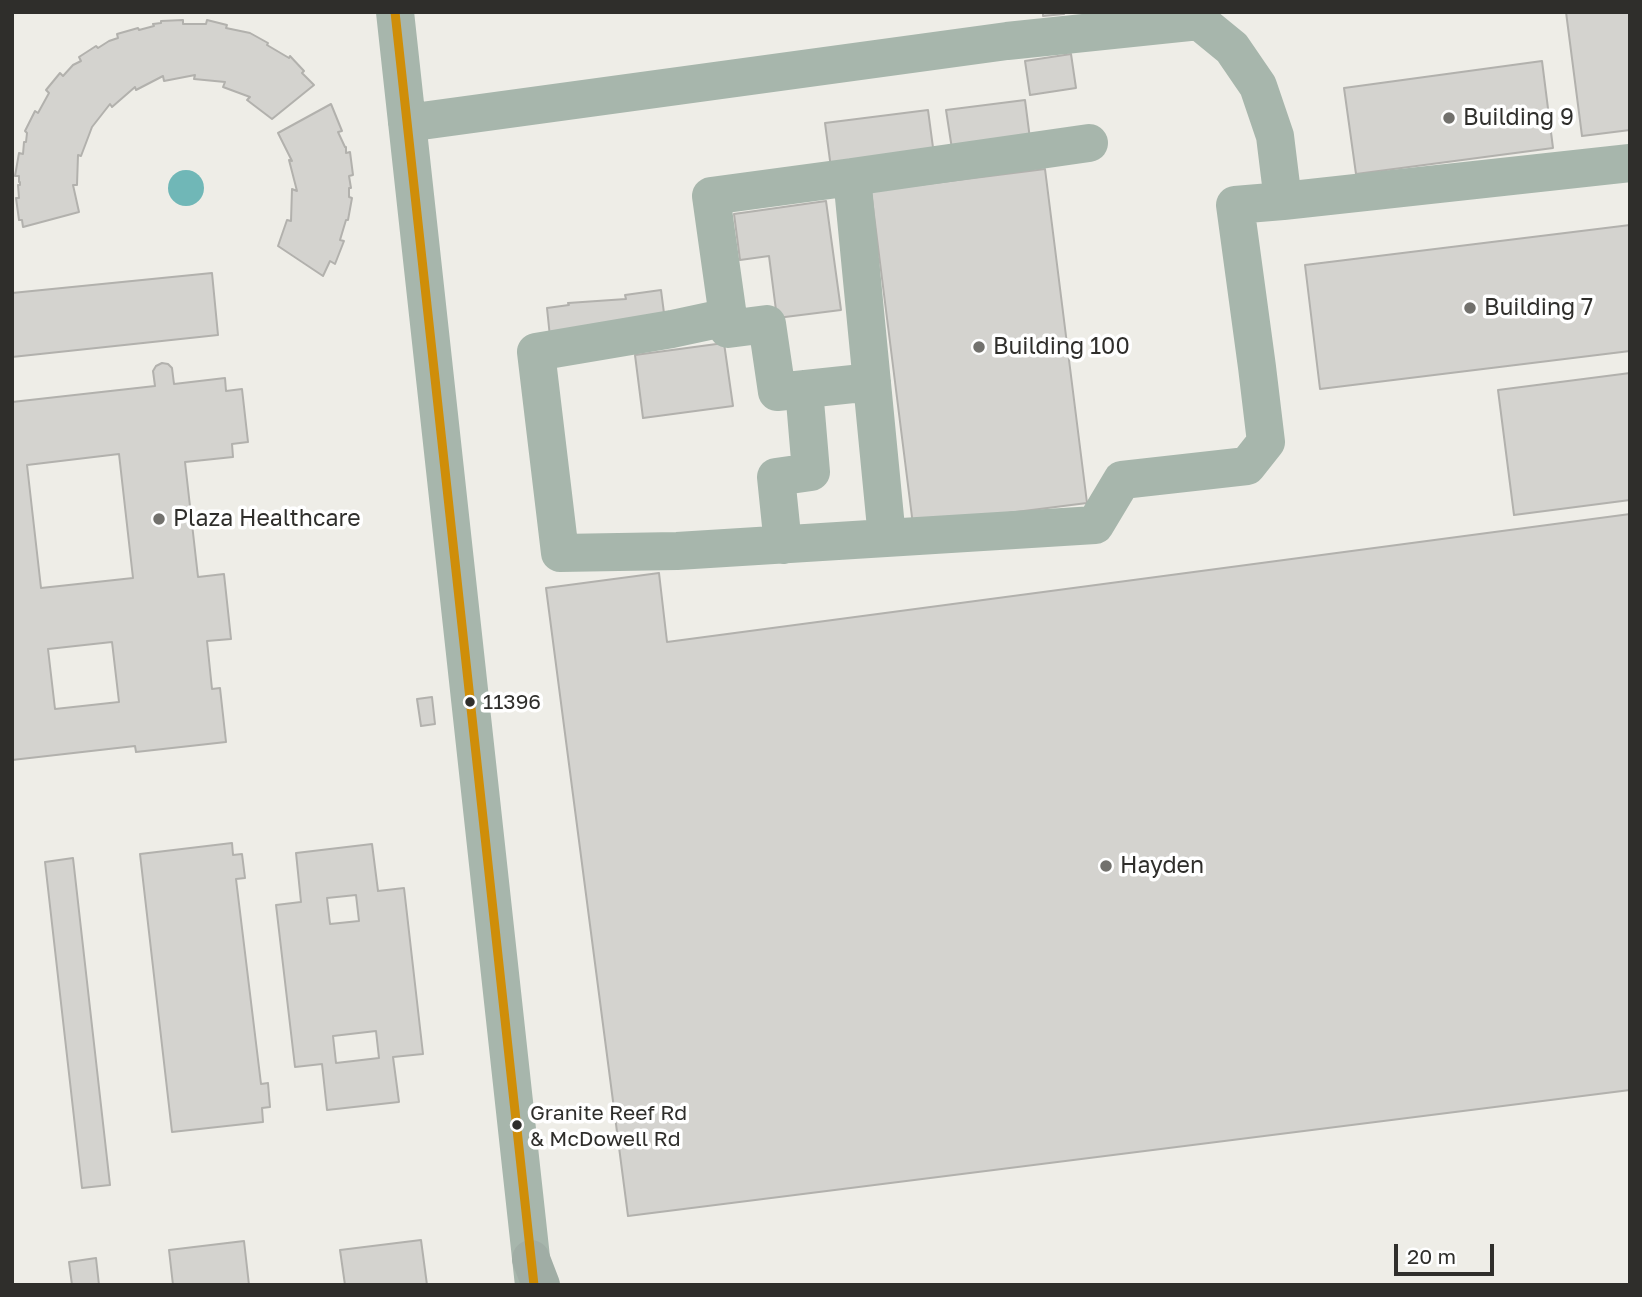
<!DOCTYPE html>
<html>
<head>
<meta charset="utf-8">
<style>
	body { margin:0 }
	#map { position:relative; width:1642px; height:1297px; overflow:hidden; background:#eeede7; font-family:"Golos Text",sans-serif }
	canvas { display:block }
	.frame { position:absolute; inset:0; border:14px solid #2f2e2b; pointer-events:none }
	.scale { position:absolute; left:1394px; top:1244px; width:100px; height:32px; box-sizing:border-box; border:4px solid #2f2e2b; border-top:0; padding-left:9px; font-size:21px; line-height:24px; white-space:nowrap; color:#2f2e2b; -webkit-text-stroke:5px #fff; paint-order:stroke }
</style>
</head>
<body>
<div id="map">
<canvas width="1642" height="1297"></canvas>
<div class="frame"></div>
<div class="scale">20 m</div>
</div>
<script>
const ctx = document.querySelector('canvas').getContext('2d');
ctx.lineJoin = 'round';
function fillPath(path, color) { ctx.fillStyle = color; ctx.fill(path, 'evenodd'); }
function stroke(path, color, width, dash) { ctx.strokeStyle = color; ctx.lineWidth = width; ctx.lineCap = dash ? 'butt' : 'round'; ctx.setLineDash(dash || []); ctx.stroke(path); }
function write(font, color, halo, rows, align = 'center') {
  ctx.font = font + ' "Golos Text",sans-serif'; ctx.lineWidth = 7; ctx.setLineDash([]); ctx.textBaseline = 'middle'; ctx.strokeStyle = halo; ctx.fillStyle = color; for (const [text, x, y, turn = 0] of rows) {
    ctx.save(); ctx.translate(x, y); ctx.rotate((+turn || 0) * Math.PI / 180); ctx.textAlign = isNaN(turn) ? turn : align; if (halo) ctx.strokeText(text, 0, 0); ctx.fillText(text, 0, 0); ctx.restore();
  }
}
fillPath(new Path2D(`
	M168 188a18 18 0 1 1 36 0a18 18 0 1 1-36 0Z`), '#70b7b7');
const building = new Path2D(`
	M1043,12H1063L1064,14L1043,16Z
	M1566,12H1630V130L1582,136Z
	M183,20V24H206L207,20L227,25L226,28L250,33L268,43L267,45L289,58L290,56L304,71L302,73L314,85L272,119L247,100L250,97L223,87L225,82L194,79L195,75L164,81L163,76L136,90L135,87L112,107L110,104L92,127L81,156L78,155L77,185H73L79,212L23,227L22,220H19L16,198H19L18,185H20V182H19V176H15L19,153L23,154L24,142H26L27,133L25,131L35,111L38,113L49,93L46,90L60,73L63,76L73,65L81,61L79,57L96,46L98,48L109,41L118,38L117,34L138,28L139,30L154,26L153,24L161,23V21Z
	M1071,54L1076,88L1030,95L1025,61Z
	M1542,61L1553,148L1356,174L1344,88Z
	M1025,100L1030,139L952,149L946,110Z
	M331,104L342,131L338,132L345,147H346V153L350,152L353,175L349,176L351,188H349V197L352,198L348,220H346L340,240L344,241L335,264L330,261L323,276L278,246L287,220L291,221L292,189L297,191L289,160L292,161L278,133Z
	M928,110L934,155L831,168L825,123Z
	M1045,169L1087,503L913,525L871,191Z
	M826,201L841,310L777,318L769,256L740,260L734,214Z
	M1630,225V351L1320,389L1305,265Z
	M212,273L218,335L12,357V293Z
	M661,290L665,321L550,337L547,308L569,305L568,303L626,299L625,295Z
	M724,343L733,406L643,418L635,355Z
	M162,363L168,364L172,368L174,384L225,378L226,391L242,389L248,442L232,444L233,457L185,462L198,577L224,574L231,639L207,641L212,689L220,688L226,742L136,752L135,746L12,760V402L155,386L153,371L156,366ZM119,454L133,578L41,588L27,465ZM112,642L119,702L55,709L48,649Z
	M1630,373V500L1514,515L1498,390Z
	M1630,514V1090L628,1216L546,588L659,573L667,642Z
	M432,697L435,724L421,726L417,699Z
	M232,843L233,855L242,854L245,878L236,879L261,1084L268,1083L270,1107L262,1108L263,1122L172,1132L140,854Z
	M372,844L378,891L404,888L423,1054L393,1057L399,1102L327,1110L322,1064L295,1067L276,905L301,902L296,853ZM356,895L359,921L330,924L327,898ZM376,1031L379,1058L336,1063L333,1036Z
	M73,858L110,1185L82,1188L45,862Z
	M421,1240L427,1285H345L340,1250Z
	M244,1241L249,1285H173L169,1250Z
	M96,1258L99,1285H72L69,1262Z`);
fillPath(building, '#d4d3cf');
stroke(building, '#b2b1ad', 2);
stroke(new Path2D(`
	M395,12L534,1285
	M407,123L1007,41L1199,21L1232,48L1258,86L1275,136L1283,201L1235,205L1257,367L1266,442L1247,466L1122,480L1095,525L677,551L560,553L536,352L672,329L728,317L711,196L852,177L887,538
	M852,177L1089,143
	M1283,201L1630,163
	M728,317V329L767,324L777,392L872,382
	M783,545L776,477L811,472L804,389`), '#a7b6ac', 38);
stroke(new Path2D(`
	M531,1259L541,1285`), '#a0ada5', 38);
stroke(new Path2D(`
	M395,12L534,1285`), '#cf8e09', 9);
for (const [x, y, r, color] of [
	[1449,118,7,"#72716d"],
	[1470,308,7,"#72716d"],
	[979,347,7,"#72716d"],
	[159,519,7,"#72716d"],
	[470,702,6,"#2f2e2b"],
	[1106,866,7,"#72716d"],
	[517,1125,6,"#2f2e2b"]
]) { const dot = new Path2D(); dot.arc(x, y, r, 0, 2 * Math.PI); ctx.fillStyle = color; ctx.fill(dot); stroke(dot, '#fff', 2.5); }
write('21px', '#2f2e2b', '#fff', [
	["11396",483,702],
	["Granite Reef Rd",530,1113],
	["& McDowell Rd",530,1139]
], 'left');
write('23px', '#2f2e2b', '#fff', [
	["Building 9",1463,118],
	["Building 7",1484,308],
	["Building 100",993,347],
	["Plaza Healthcare",173,519],
	["Hayden",1120,866]
], 'left');
</script>
</body>
</html>
